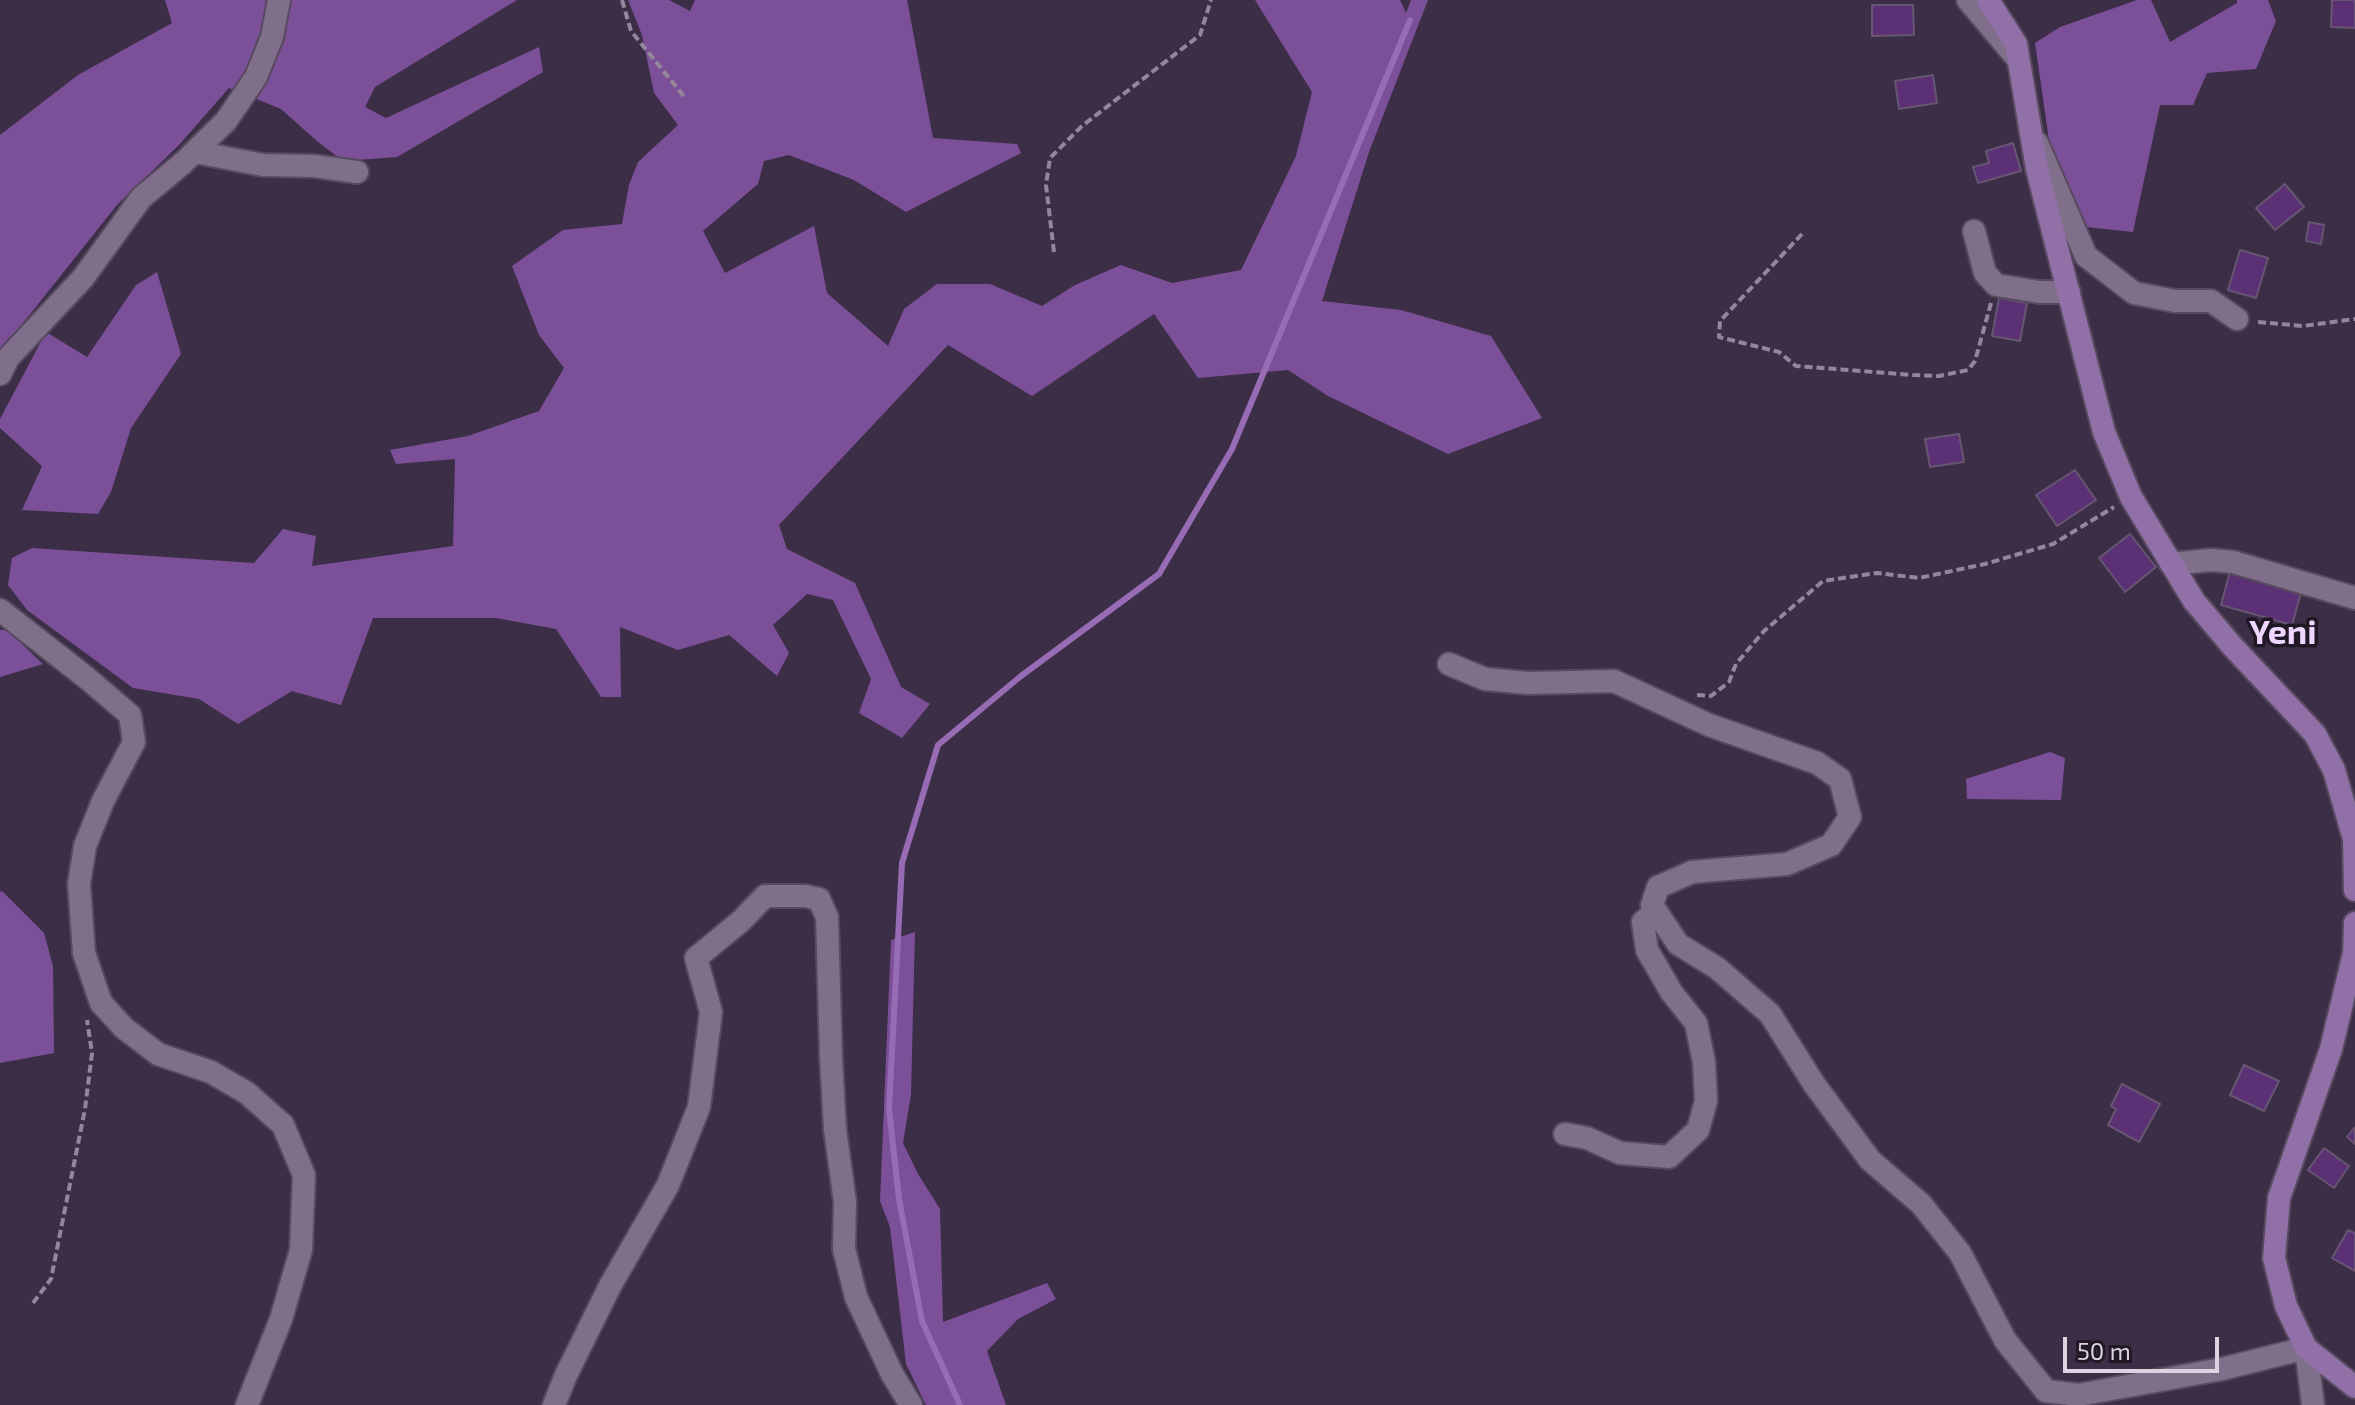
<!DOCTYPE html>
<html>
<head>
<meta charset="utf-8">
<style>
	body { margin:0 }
	#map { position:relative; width:2355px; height:1405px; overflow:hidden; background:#3d2e47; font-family:"Exo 2",sans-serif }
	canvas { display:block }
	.scale { position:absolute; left:2063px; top:1337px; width:156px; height:36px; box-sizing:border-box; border:4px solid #dbd2e2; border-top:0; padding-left:10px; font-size:24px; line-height:28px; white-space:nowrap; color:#dbd2e2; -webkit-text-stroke:6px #201925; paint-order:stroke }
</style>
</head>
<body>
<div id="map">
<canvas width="2355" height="1405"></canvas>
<div class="scale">50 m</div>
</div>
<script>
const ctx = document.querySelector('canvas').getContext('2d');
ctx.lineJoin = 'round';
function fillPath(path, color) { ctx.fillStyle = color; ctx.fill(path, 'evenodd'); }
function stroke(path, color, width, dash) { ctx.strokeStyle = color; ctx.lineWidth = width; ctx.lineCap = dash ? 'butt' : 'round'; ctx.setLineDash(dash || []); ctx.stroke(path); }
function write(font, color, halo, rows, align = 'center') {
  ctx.font = font + ' "Exo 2",sans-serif'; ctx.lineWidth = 7; ctx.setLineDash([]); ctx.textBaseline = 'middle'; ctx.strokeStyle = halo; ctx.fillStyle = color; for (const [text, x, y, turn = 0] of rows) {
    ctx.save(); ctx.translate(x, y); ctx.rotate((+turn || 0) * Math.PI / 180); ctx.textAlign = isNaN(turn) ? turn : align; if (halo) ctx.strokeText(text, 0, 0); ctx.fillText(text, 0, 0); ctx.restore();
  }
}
fillPath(new Path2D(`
	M165,0H517L375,87L365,107L386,118L539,47L543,72L397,157L343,161L318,142L281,109L229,88L179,145L117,205L0,352V135L78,75L172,23Z
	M628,0H669L690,11L695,0H907L933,138L1017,144L1021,153L906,212L854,180L789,155L764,161L758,184L703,231L725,273L814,226L827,293L888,346L904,309L937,284H990L1042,306L1075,285L1121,265L1172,283L1241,270L1296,156L1312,92L1255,0H1400L1406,13L1411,0H1428L1369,152L1322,301L1401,310L1491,336L1542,418L1448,454L1328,396L1288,370L1198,378L1154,314L1032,396L948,345L779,525L787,549L855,583L901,687L930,704L902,738L859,713L871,679L833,600L807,594L773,625L789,653L777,676L729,635L678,650L620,627L621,697H601L556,629L496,618H373L341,705L292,691L238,724L199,699L133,688L27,610L8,585L12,558L32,548L254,563L283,529L316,536L312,566L453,546L455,459L396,464L390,450L468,436L539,411L564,368L539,335L512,266L563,230L622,224L629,185L638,162L678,125L654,93L642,35Z
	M2137,0H2151L2170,42L2237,3V0H2268L2276,21L2256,69L2207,73L2193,105H2160L2133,232L2086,227L2050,147L2035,43L2060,27Z
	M157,272L181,354L131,428L111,492L98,514L22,510L42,466L0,428V419L46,332L87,357L136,285Z
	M0,630H7L43,664L0,677Z
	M2050,752L2065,758L2061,800L1967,799L1966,779Z
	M2,891L44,933L53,966L54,1053L0,1063V892Z
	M915,932L911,1094L903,1143L918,1174L940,1209L943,1322L1047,1283L1056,1299L1018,1319L987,1351L1006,1405H926L906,1364L890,1227L880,1201L891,940Z`), '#7c5098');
stroke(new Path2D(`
	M960,1405L922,1321L899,1199L889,1109L902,863L938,745L1021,676L1159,574L1232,449L1410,20`), '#986bb5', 6);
const building = new Path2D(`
	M2332,0H2355V28L2331,27Z
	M1872,5H1913L1914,35L1872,36Z
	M1933,75L1937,103L1899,109L1895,81Z
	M2013,143L2021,171L1978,183L1973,167L1989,163L1986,151Z
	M2285,184L2304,207L2275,230L2256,208Z
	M2309,222L2324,225L2321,244L2306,241Z
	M2240,250L2268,258L2256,298L2228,290Z
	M1999,298L2027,303L2020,341L1992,336Z
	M1959,434L1964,462L1930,467L1925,439Z
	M2075,470L2096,500L2057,526L2036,495Z
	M2130,534L2156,567L2125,592L2099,558Z
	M2231,568L2302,589L2292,625L2221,605Z
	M2244,1065L2279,1081L2264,1111L2230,1095Z
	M2122,1084L2160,1104L2139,1142L2108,1125L2116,1109L2111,1106Z
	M2355,1127V1144L2347,1137Z
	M2324,1148L2349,1166L2334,1188L2308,1170Z
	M2348,1230L2355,1233V1271L2332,1258Z`);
fillPath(building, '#5b3075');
stroke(building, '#665671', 2);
const minor = new Path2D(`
	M1968,0L2016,57
	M2037,143L2086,256L2134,293L2175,301H2211L2237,319
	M195,152L263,165L314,166L357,172
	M1974,231L1985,273L1996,285L2039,292H2069
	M0,374L8,358L83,278L141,198L183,163L226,121L256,77L272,37L279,0
	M2171,564L2211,560L2233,562L2355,598
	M0,610L88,679L130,715L134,742L103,801L85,846L79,884L84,953L101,1003L124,1028L158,1054L211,1072L247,1093L283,1125L304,1175L301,1250L281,1319L247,1405
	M1449,664L1485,679L1528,683L1614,681L1709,725L1817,763L1840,779L1850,817L1831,845L1787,864L1692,872L1658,887L1652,905L1678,944L1717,968L1770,1014L1814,1084L1870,1160L1921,1204L1960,1253L2005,1340L2046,1391L2078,1395L2222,1369L2306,1348L2313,1405
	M1565,1134L1587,1138L1620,1153L1669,1157L1698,1130L1706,1101L1704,1062L1696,1023L1672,993L1647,950L1643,922L1656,911
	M554,1405L566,1375L610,1286L668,1185L699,1107L711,1012L696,958L741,921L765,896H805L819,899L827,917L831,1058L835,1129L845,1202L844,1249L856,1297L892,1374L911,1405`);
const secondary = new Path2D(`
	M1988,0L2016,44L2037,169L2104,432L2131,497L2194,601L2233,647L2315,734L2334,770L2354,839L2355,890
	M2355,923L2354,953L2331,1049L2279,1198L2274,1258L2286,1306L2306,1348L2355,1387`);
stroke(minor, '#574a5f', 26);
stroke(secondary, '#574a5f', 26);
stroke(new Path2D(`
	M622,0L631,31L686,99
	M1802,234L1720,321L1719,337L1779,352L1796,366L1913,375L1939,376L1968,370L1975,361L1991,303
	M1054,252L1046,185L1050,158L1082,126L1200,35L1211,0
	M2258,322L2303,326L2355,319
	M1697,695L1711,696L1729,682L1736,664L1764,631L1823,581L1877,573L1919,578L1985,564L2053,544L2114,507
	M33,1303L51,1279L85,1109L92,1053L87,1020`), '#93879b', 4, [8, 4]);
stroke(minor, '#7f6f8b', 22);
stroke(secondary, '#9170a7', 22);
write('bold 34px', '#eed6fe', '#201925', [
	["Yeni",2283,633]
]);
</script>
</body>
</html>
